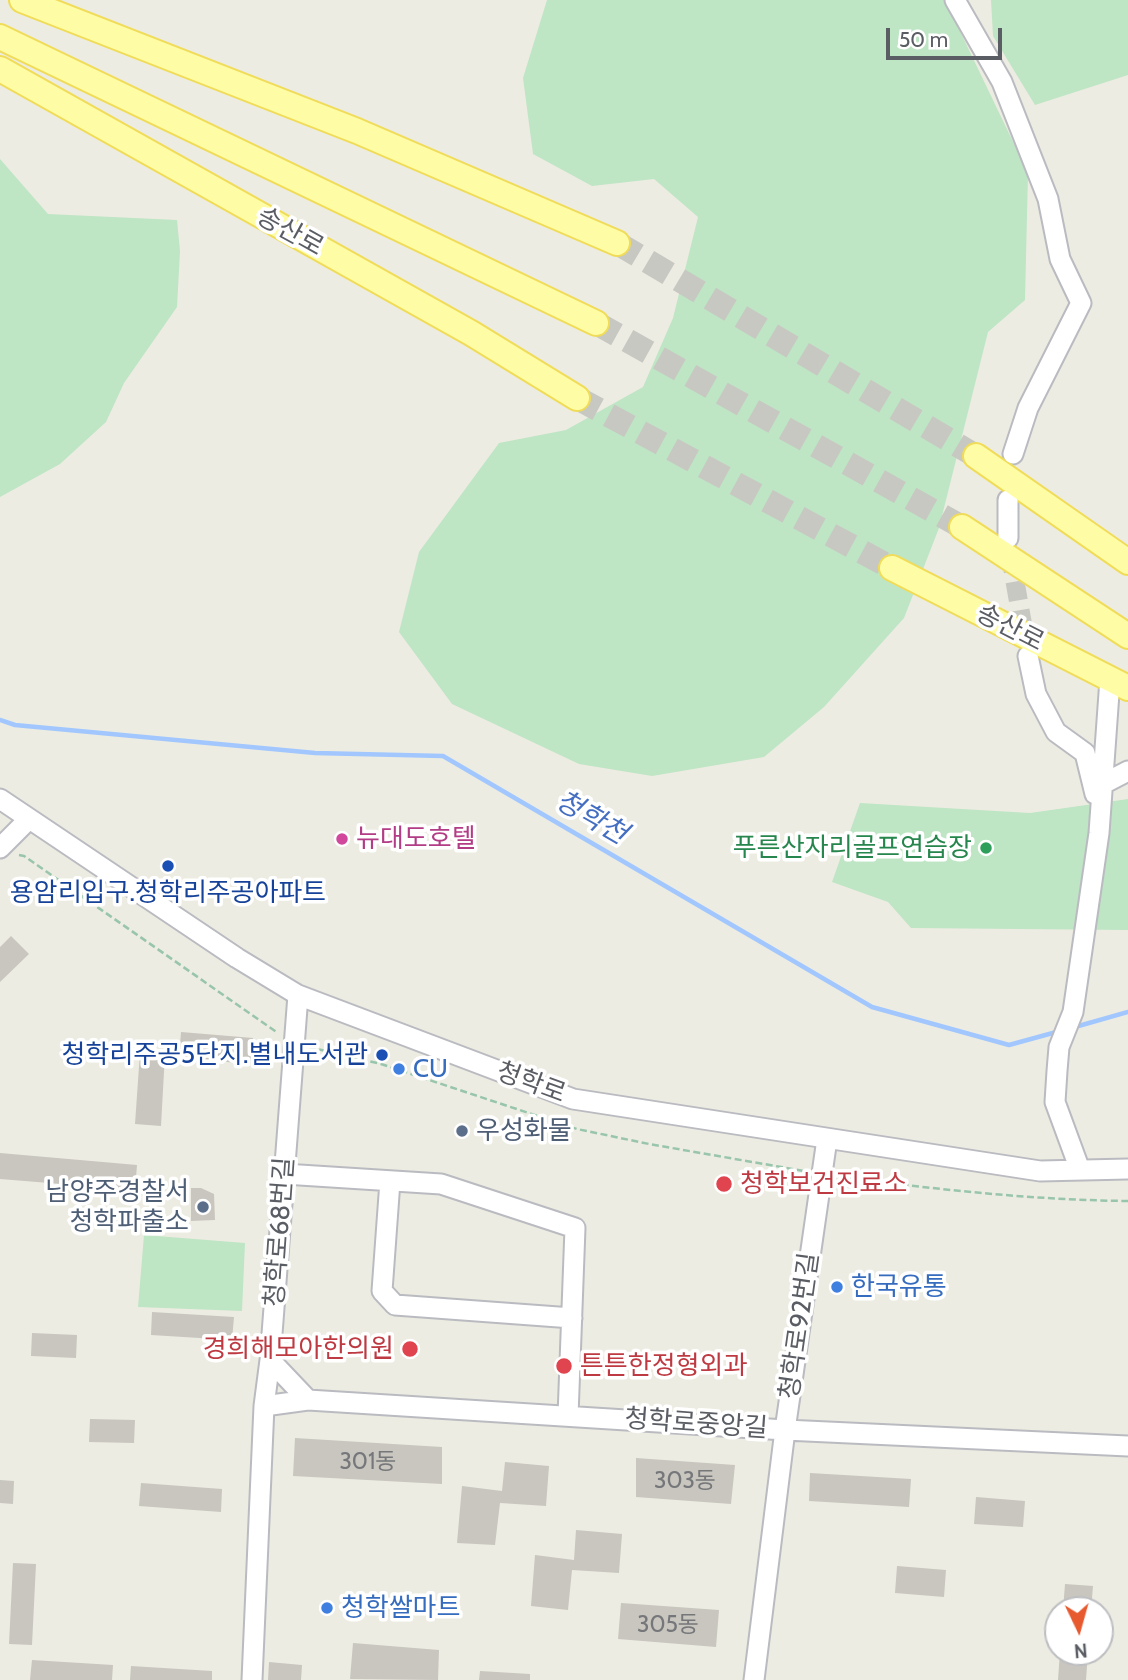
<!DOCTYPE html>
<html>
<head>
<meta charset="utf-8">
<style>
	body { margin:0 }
	#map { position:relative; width:1128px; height:1680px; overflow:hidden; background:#edece2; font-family:Cabin,sans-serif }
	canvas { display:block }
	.north { position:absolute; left:1044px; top:1596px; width:70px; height:70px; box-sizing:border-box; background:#fff; border:2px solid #bdbec1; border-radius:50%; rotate:175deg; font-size:19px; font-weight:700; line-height:28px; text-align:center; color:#5a5d63 }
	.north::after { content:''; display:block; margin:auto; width:24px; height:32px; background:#e7592e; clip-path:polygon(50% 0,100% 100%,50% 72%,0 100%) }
	.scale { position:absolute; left:886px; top:28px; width:116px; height:32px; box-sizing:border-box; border:4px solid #5a5d63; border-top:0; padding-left:9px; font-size:21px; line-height:24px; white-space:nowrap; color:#5a5d63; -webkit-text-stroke:5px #fff; paint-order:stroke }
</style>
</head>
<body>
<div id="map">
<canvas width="1128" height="1680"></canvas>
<div class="north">N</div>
<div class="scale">50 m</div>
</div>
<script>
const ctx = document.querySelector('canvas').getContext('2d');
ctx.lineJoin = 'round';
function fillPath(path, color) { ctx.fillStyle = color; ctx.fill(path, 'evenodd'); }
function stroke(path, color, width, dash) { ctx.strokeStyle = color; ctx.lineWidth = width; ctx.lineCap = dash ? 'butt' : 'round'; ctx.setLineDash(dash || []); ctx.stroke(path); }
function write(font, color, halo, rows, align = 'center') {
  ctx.font = font + ' Cabin,"Noto Sans KR",sans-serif'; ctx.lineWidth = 7; ctx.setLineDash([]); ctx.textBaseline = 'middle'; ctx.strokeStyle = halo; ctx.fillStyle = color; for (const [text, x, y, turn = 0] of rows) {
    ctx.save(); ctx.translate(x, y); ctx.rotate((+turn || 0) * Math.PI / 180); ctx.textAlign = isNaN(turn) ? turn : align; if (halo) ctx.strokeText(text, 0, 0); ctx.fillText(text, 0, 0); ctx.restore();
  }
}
fillPath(new Path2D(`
	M547,0H945L1028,173L1025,300L988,332L939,528L904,618L824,707L764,757L652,776L579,764L452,704L399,632L419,552L499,443L566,430L643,387L673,318L698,217L654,179L592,186L533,154L523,78Z
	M991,0H1128V75L1035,105L993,36Z
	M0,159L48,214L177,220L180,251L177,307L124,383L106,422L60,464L0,497Z
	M1128,799V930L911,928L888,902L832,882L860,803L1030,813Z
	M144,1235L245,1243L242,1311L138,1307Z`), '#bee5c4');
stroke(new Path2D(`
	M0,720L15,725L315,753L443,756L872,1007L1009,1045L1060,1031
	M1075,1027L1128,1012`), '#a1c7fe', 4.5);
fillPath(new Path2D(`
	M11,936L29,954L0,982V947Z
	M181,1032L253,1038L251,1064L179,1058Z
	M140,1052L165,1054L161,1126L135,1124Z
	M0,1153L137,1165L135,1190L0,1179Z
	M191,1188H201L214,1194L215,1220L191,1221Z
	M152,1312L234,1317L232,1340L151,1335Z
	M32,1333L77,1335L76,1358L31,1356Z
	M90,1419L135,1420L134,1443L89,1442Z
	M295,1438L442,1447V1484L293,1476Z
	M636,1458L735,1465L731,1504L636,1497Z
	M505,1462L549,1466L546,1506L500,1503L495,1545L457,1543L462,1486L502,1491Z
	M810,1473L911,1479L909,1507L809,1501Z
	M0,1480L14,1481L13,1504L0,1503Z
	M141,1483L222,1489L221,1512L139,1506Z
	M976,1497L1025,1501L1023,1527L974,1524Z
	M576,1530L622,1534L619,1573L572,1570L568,1610L531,1606L535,1555L574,1560Z
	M13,1563L36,1564L32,1645L9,1644Z
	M897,1566L946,1570L944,1597L895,1593Z
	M1065,1584L1093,1586L1091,1610H1063Z
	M621,1603L719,1610L716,1647L618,1639Z
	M353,1643L439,1650L438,1680L350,1679Z
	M1060,1652H1088L1086,1680H1058Z
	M32,1660L113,1665L112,1680H30Z
	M269,1662L302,1665L301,1680H268Z
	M131,1666L212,1671V1680H130Z
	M480,1671L530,1674V1680H479Z`), '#c8c6bf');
stroke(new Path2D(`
	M1010,553L1026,644`), '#c8c8c2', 19, [19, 10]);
stroke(new Path2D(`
	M617,243L976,456
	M596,323L962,527
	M577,398L892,568`), '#c8c8c2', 24, [24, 12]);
const minor = new Path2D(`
	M955,0L1002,82L1048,199L1060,259L1081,303L1028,408L1013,454
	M1008,538V500
	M1028,656L1036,694L1056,732L1085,753L1095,794
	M1101,785L1128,771
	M0,799L237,958L298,995L573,1099L1040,1171L1128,1169
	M0,848L28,820
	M1080,1170L1055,1102L1057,1071L1059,1047L1073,1012L1099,833L1110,679
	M284,1174L441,1184L575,1228L568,1416
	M390,1181L382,1291L395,1305L572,1318
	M270,1360L308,1400
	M264,1406L308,1400L785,1430L1128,1446
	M252,1680L264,1406L270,1360L298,995
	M754,1680L785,1430L827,1139`);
const major = new Path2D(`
	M22,0L357,131L617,243
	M0,37L596,323
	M0,69L471,333L577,398
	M976,456L1128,562
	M962,527L1128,636
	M892,568L1128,688`);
stroke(minor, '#babbc1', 23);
stroke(major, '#f0dc59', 28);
stroke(new Path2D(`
	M19,855L24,856L278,1033
	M309,1047L381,1064L577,1129L649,1144L804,1171
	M839,1177C935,1189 1031,1200 1128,1201
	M838,1188L848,1178`), '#98c5ab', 2.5, [7, 3.5]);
stroke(minor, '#fff', 19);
stroke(major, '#fefda6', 24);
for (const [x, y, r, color] of [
	[342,839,7,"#d1479c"],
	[986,848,7,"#2e9e5b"],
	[168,866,7,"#1a4fb4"],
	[382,1055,7,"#1a4fb4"],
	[399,1069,7,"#3f7fe0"],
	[462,1131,7,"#5c6f8a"],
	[724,1184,9,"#e0444e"],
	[203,1207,7,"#5c6f8a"],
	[837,1287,7,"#3f7fe0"],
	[410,1349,9,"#e0444e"],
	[564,1366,9,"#e0444e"],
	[327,1608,7,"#3f7fe0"]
]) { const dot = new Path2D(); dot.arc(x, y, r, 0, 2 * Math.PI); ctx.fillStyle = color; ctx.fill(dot); stroke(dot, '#fff', 2.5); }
write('23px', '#76777a', null, [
	["301동",368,1462],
	["303동",685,1481],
	["305동",668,1625]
]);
write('26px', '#5a5d63', '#fff', [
	["송산로",290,232,29],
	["송산로",1010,628,27],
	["청학로",531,1083,20],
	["청학로68번길",280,1232,-86],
	["청학로92번길",800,1326,-82],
	["청학로중앙길",696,1424,4]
]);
write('26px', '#b23c85', '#fff', [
	["뉴대도호텔",356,839]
], 'left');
write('26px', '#27864d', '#fff', [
	["푸른산자리골프연습장",972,848]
], 'right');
write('26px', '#164399', '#fff', [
	["용암리입구.청학리주공아파트",168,893],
	["청학리주공5단지.별내도서관",368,1055,"right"]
]);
write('26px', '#366cbe', '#fff', [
	["CU",413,1069],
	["한국유통",851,1287],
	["청학쌀마트",341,1608]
], 'left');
write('26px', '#4e5e75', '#fff', [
	["우성화물",476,1131],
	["남양주경찰서",189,1192,"right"],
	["청학파출소",189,1222,"right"]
], 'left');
write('26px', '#be3a42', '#fff', [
	["청학보건진료소",740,1184],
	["경희해모아한의원",394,1349,"right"],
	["튼튼한정형외과",580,1366]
], 'left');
write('italic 28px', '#446ec1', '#fff', [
	["청학천",591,818,30]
]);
</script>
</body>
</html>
